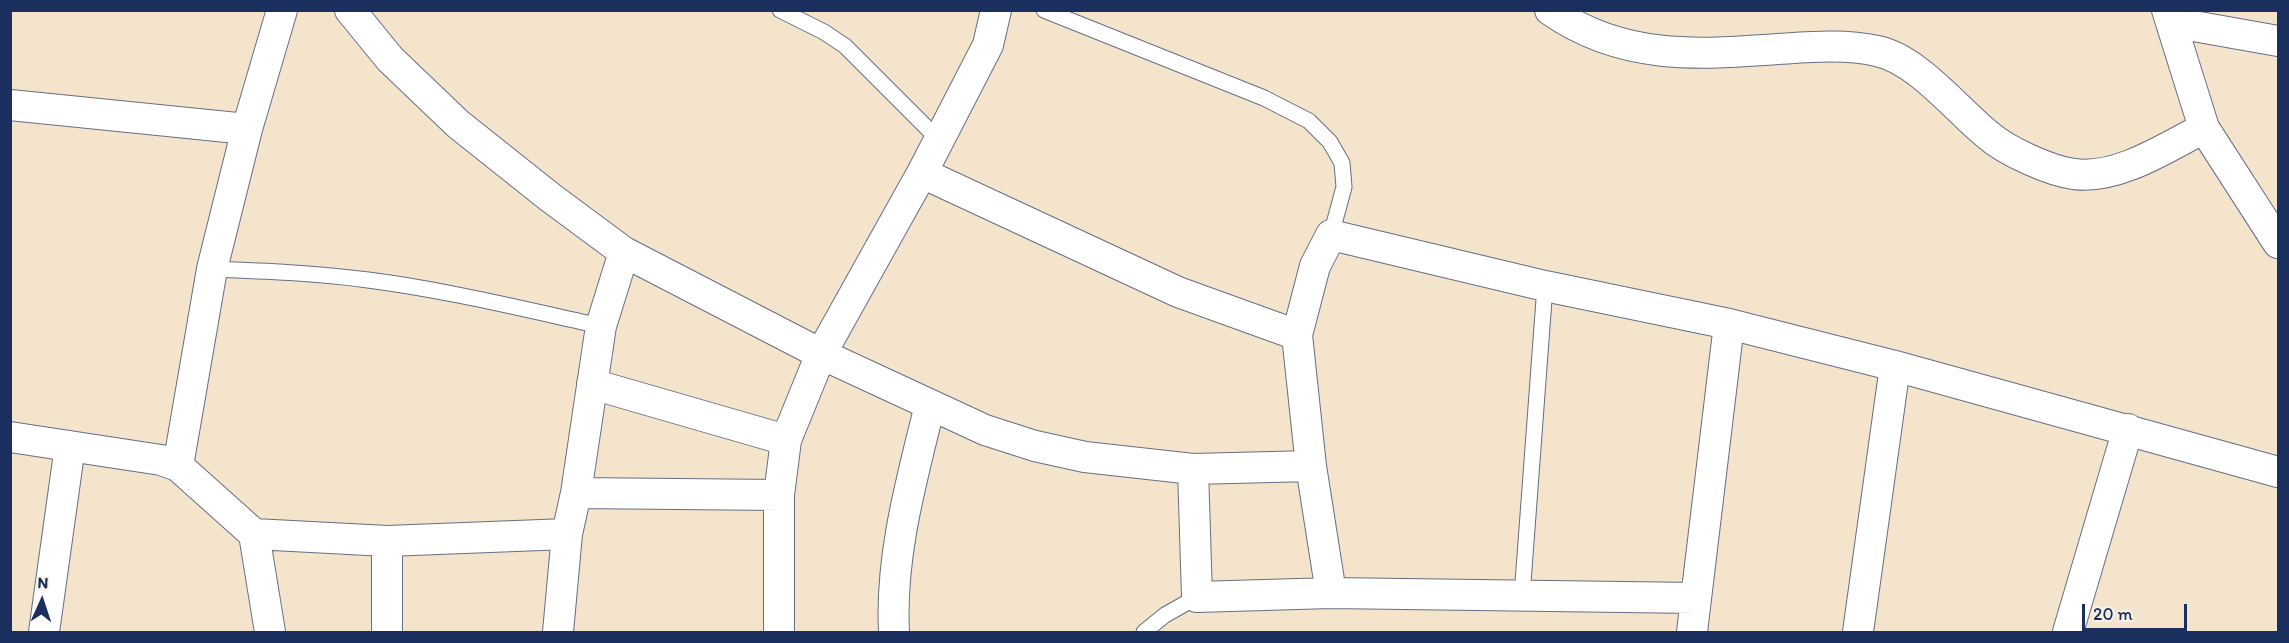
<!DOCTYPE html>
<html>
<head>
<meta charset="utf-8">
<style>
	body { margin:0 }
	#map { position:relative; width:2289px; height:643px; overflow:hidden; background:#f3e4cb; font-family:Itim,sans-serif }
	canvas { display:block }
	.frame { position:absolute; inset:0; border:12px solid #1b2f5e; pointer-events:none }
	.north { position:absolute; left:12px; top:571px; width:60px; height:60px; -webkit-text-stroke:4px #f7f3e8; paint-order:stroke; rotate:3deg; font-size:16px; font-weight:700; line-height:24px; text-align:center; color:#1b2f5e }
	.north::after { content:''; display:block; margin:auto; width:21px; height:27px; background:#1b2f5e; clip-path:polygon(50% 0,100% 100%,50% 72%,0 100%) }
	.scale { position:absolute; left:2082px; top:604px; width:105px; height:27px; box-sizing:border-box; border:3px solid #1b2f5e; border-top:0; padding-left:8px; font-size:18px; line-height:21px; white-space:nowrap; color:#1b2f5e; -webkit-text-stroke:4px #f7f3e8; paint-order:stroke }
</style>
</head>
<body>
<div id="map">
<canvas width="2289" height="643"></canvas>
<div class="frame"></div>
<div class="north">N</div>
<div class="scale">20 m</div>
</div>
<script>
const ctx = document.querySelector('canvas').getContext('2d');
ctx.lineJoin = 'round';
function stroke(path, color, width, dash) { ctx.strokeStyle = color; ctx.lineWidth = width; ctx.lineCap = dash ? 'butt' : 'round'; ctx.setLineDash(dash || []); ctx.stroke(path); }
const lane = new Path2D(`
	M780,10L824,32L845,46L939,140
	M1044,10L1264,98L1309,121L1330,142L1342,163L1344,187L1331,235
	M212,269C264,271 316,273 368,280C446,290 523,309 601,326
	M1522,596L1545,286
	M1144,632L1165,615L1197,597`);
const street = new Path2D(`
	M350,10L390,59L458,124L551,198L624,252L821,354L985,430L1035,446L1085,457L1193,469L1311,466
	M1550,10C1621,60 1696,55 1778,49C1811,47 1844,44 1877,51C1917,59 1957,110 1988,135C2006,151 2050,171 2074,174C2118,180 2167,147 2204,128
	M2167,10L2204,128L2278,243
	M2171,22L2278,41
	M10,105L247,129
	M922,173L1178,292L1297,335L1311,466L1331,593
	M1297,335L1315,266L1331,235L1545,286L1729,324L1895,366L2278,472
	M592,384L786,440
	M10,437L161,460L178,466L254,534L270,632
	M178,466L212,269L247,129L282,10
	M1193,469L1197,597L1331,593L1696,598
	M576,493L601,326L624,252
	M254,534L387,541L567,534L576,493L779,495
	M44,632L70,446
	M387,632V541
	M558,632L567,534
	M779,632V495L786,440L821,354L922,173L988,45L996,10
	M894,632C890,555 912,479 930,405
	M1692,632L1729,324
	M1858,632L1895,366
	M2068,632L2128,429`);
stroke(lane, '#676e84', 17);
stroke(street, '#676e84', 32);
stroke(lane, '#fff', 15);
stroke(street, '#fff', 30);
</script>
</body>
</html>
